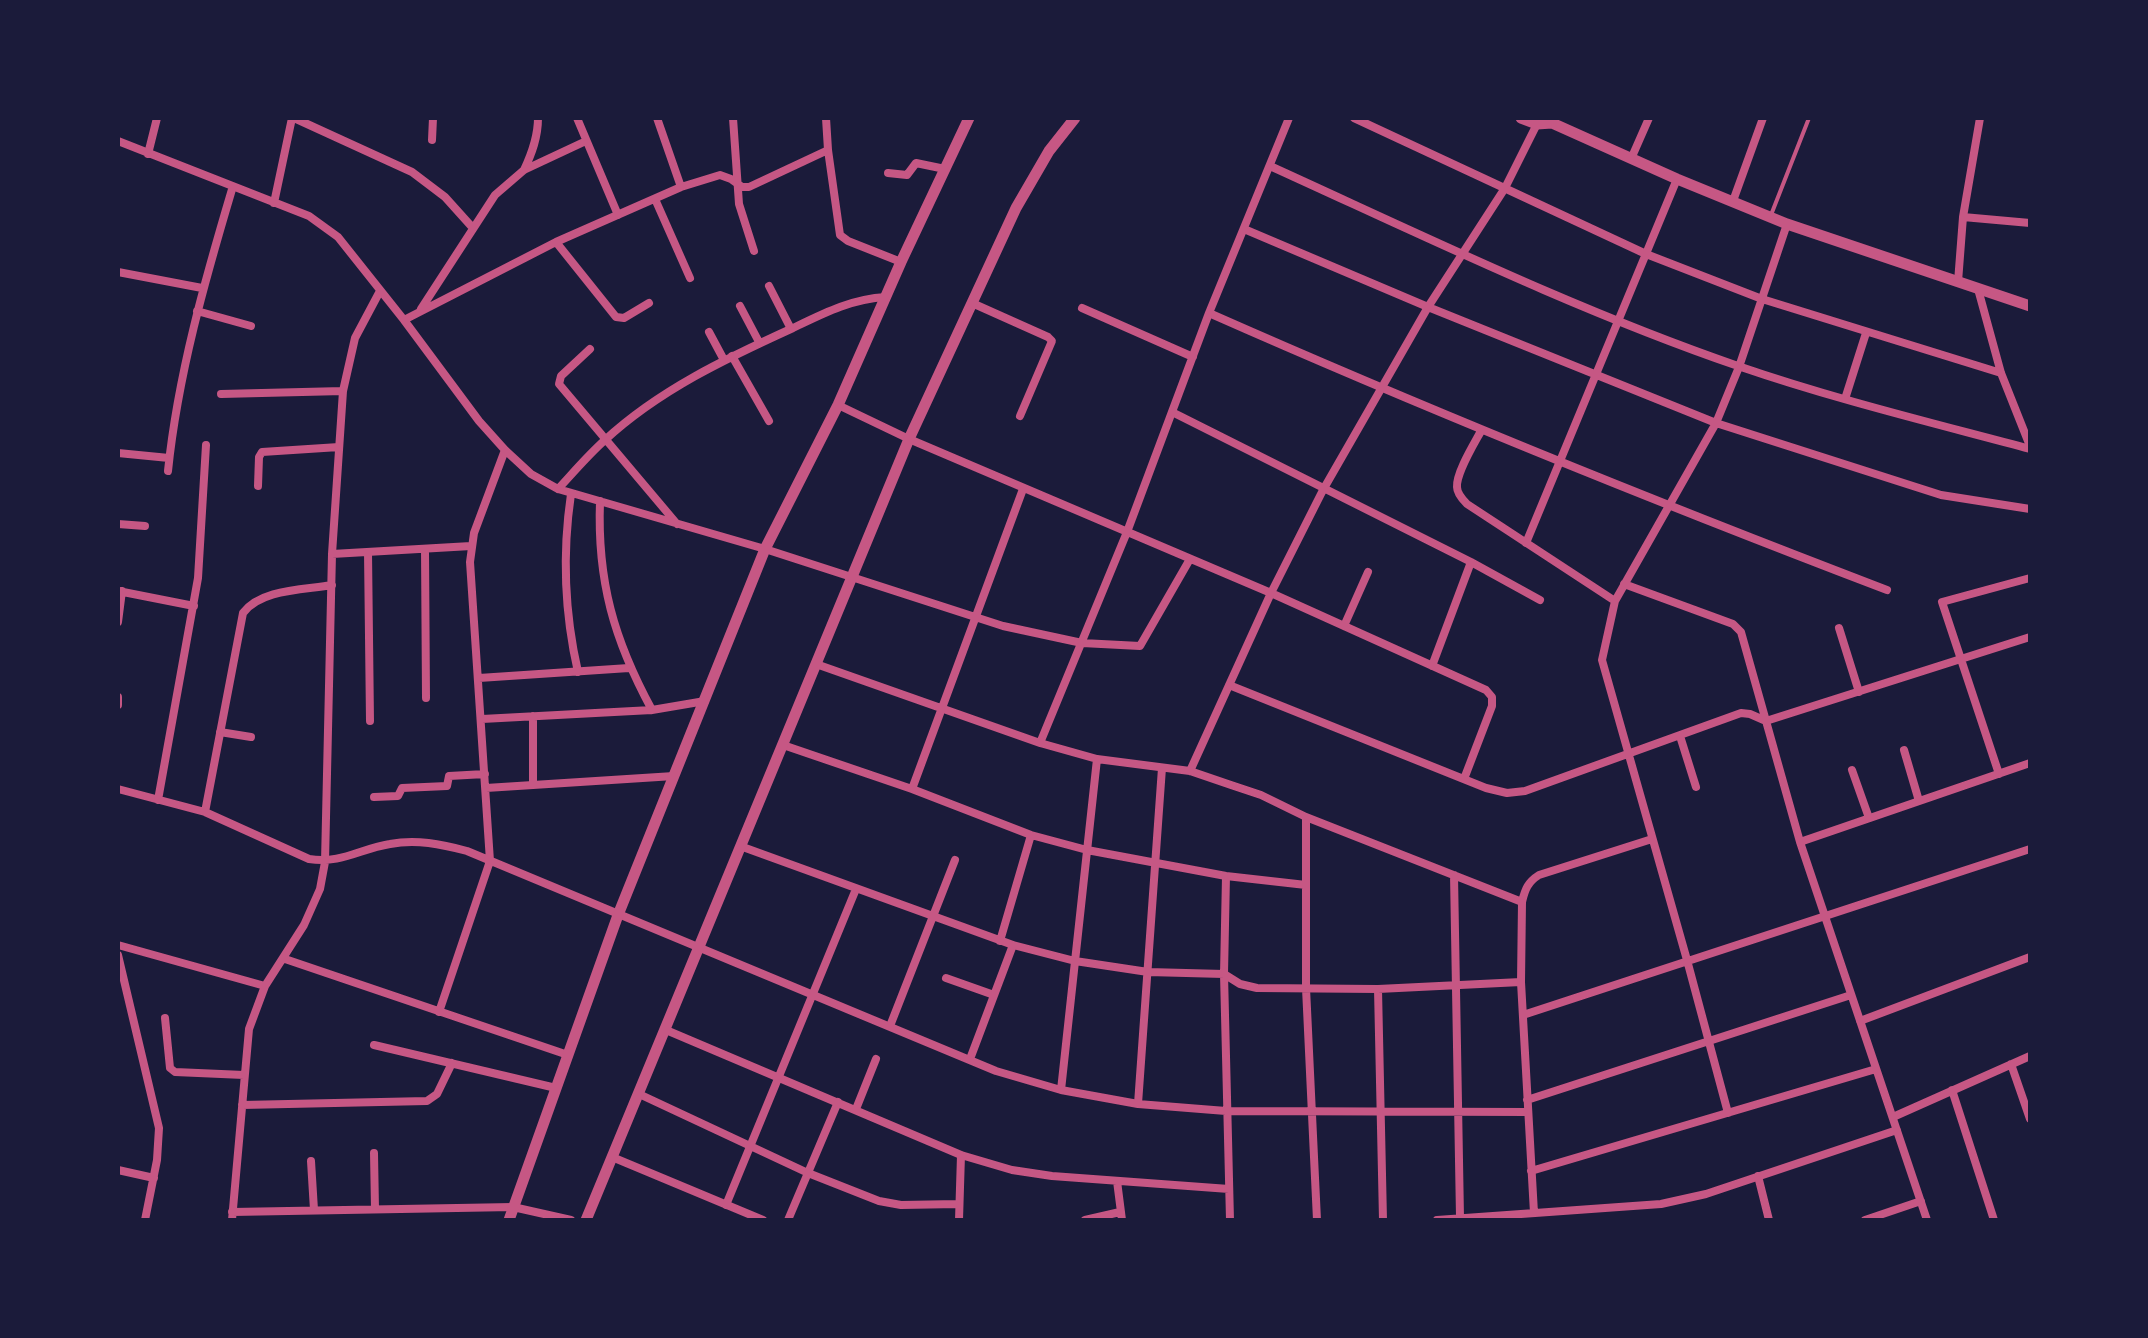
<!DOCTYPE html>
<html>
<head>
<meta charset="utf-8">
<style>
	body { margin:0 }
	#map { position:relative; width:2148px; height:1338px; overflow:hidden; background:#1b1b3a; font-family:Quicksand,sans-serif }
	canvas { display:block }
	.frame { position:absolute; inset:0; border:120px solid #1b1b3a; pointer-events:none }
</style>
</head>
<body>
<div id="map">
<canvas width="2148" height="1338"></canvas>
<div class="frame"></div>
</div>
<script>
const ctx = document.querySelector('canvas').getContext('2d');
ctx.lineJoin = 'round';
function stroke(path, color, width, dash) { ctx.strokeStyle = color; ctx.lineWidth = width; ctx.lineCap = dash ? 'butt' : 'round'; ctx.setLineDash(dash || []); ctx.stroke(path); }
stroke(new Path2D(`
	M1771,215L1809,118`), '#c65784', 4);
stroke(new Path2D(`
	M294,118L412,172L445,197L472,227
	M577,118L618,215
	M657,118L681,187
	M733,118L739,204L754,251
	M826,118L828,150L840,235L848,241L901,262
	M1354,118L1646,254L1762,299L2001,373
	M432,140L433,118
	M118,141L309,216L338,237L404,320L479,421L505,450L531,474L558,489L765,549L1003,626L1082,643L1140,646L1190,559
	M148,154L157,118
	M1631,159L1649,118
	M1270,166C1424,236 1578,311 1738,366C1834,399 1933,423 2030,449
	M524,170C532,153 538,137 538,118
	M888,173L907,175L916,163L945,169
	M655,199L690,278
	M1733,201L1763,118
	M274,203L292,118
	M1963,217L2030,223
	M1244,229L1428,307L1716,423L1941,495L2030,509
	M556,242L616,317L624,318L649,303
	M118,272L202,288
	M1958,282L1963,217L1980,118
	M769,286L791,329
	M1978,289L2001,373L2030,446
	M972,303L1048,337L1052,341L1020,416
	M740,306L759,342
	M1082,308L1193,357
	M421,309L495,195L524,170L586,141
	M197,311L251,326
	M1209,313C1433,412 1659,503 1887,590
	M404,320L556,242L681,187L720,175L731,179L742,187H749L828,150
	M709,332L724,360
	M590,349L561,376L559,384L677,524
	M732,356L769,421
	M221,394L343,391
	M1845,399L1866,333
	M838,405L909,439L1271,593L1486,690L1492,697V706L1464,779
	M1172,412L1471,562L1540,600
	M1481,431C1474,444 1456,473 1457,487C1457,494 1463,500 1467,504L1615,601
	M118,453L169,458
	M168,471C178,374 205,280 233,186
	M258,486L259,457L262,452L339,447
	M558,489C573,473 588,455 605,440C659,390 727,358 793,328C824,313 851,299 886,297
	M571,494C562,555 564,611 578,672
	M600,501C597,581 614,640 652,710
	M118,524L145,526
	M1526,543L1677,179
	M425,549L426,698
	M368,552L370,721
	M332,554L471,546
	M1624,584L1733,624L1741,632L1800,842L1927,1220
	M118,591L194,606
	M118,622L122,591
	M1344,626L1368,572
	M1839,628L1859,692
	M816,664L1040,743L1097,759L1190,771L1231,785L1261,795L1306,817L1522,902
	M1432,666L1471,562
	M479,678L629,668
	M1229,685L1486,788L1507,793L1525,791L1741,713L1750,714L1766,721L2030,637
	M118,697V705
	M482,719L652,710L705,701
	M220,732L251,737
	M1680,736L1696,787
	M1040,743L1127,532L1209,313L1289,118
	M783,745L912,789L1031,835L1087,850L1226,876L1306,885
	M1904,750L1919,801
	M1852,770L1869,818
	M1190,771L1271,593L1323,490L1428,307L1505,188L1540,118
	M1999,774L1942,602L2030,578
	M533,785V716
	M486,788L674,776
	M118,789L205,812L309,859C342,864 359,849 390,844C416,839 441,844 467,851L996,1071L1061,1090L1138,1104L1226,1111L1528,1112
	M912,789L1023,489
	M374,797L398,796L402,788L447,786L449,776L485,774
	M158,800L198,578L206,445
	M205,812L243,613C261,589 304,590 332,585
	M1306,817V988L1317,1220
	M1800,842L2030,763
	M740,846L1013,945L1075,961L1148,972L1224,974L1240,984L1257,988L1378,989L1521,982
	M1454,875L1460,1217
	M1226,876L1224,974L1230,1220
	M1000,941L1031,835
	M118,945L265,986
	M118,955L159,1128L157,1160L145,1220
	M285,959L568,1055
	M946,978L994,995
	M1378,989L1383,1220
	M439,1012L490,861L470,562L474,533L505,450
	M1523,1015L2030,849
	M165,1018L170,1068L175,1072L244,1075
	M1860,1021L2030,957
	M890,1026L955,860
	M666,1030L961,1155L1012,1170L1052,1176L1229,1189
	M374,1045L556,1088
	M970,1059L1013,945
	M2011,1064L2030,1119
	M1061,1090L1097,759
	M1952,1090L1994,1220
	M639,1094L808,1173L879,1201L901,1205L958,1204
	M1527,1100L1851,995
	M1138,1104L1162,768
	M242,1105L427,1101L437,1094L452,1063
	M856,1109L876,1059
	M1728,1113L1687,960L1602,660L1615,601L1716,423L1739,367L1787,224
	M1893,1117L2030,1056
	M374,1153L375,1209
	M612,1157L763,1220
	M311,1161L314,1210
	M118,1170L154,1178
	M1531,1171L1876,1069
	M1758,1176L1769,1220
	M1117,1181L1122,1220
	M726,1205L856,889
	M232,1212L513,1207L571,1220
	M1534,1213L1521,982L1522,902C1525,889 1528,882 1539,875L1652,839
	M232,1220L249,1029L265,986L304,925L320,889L325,862L332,554L343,391L355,338L380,291
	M788,1220L838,1102
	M959,1220L961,1155
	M1085,1220L1120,1212
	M1437,1220L1661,1204L1706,1194L1897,1130
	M1865,1220L1921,1201`), '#c65784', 8);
stroke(new Path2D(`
	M1521,118L1537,124L1552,123
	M1548,118L1552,123L1677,179L1787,224L2030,306
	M509,1220L618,915L765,549L838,405L901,262L969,118
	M586,1220L909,439L1016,208L1049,151L1075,118`), '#c65784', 11);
</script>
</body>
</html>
